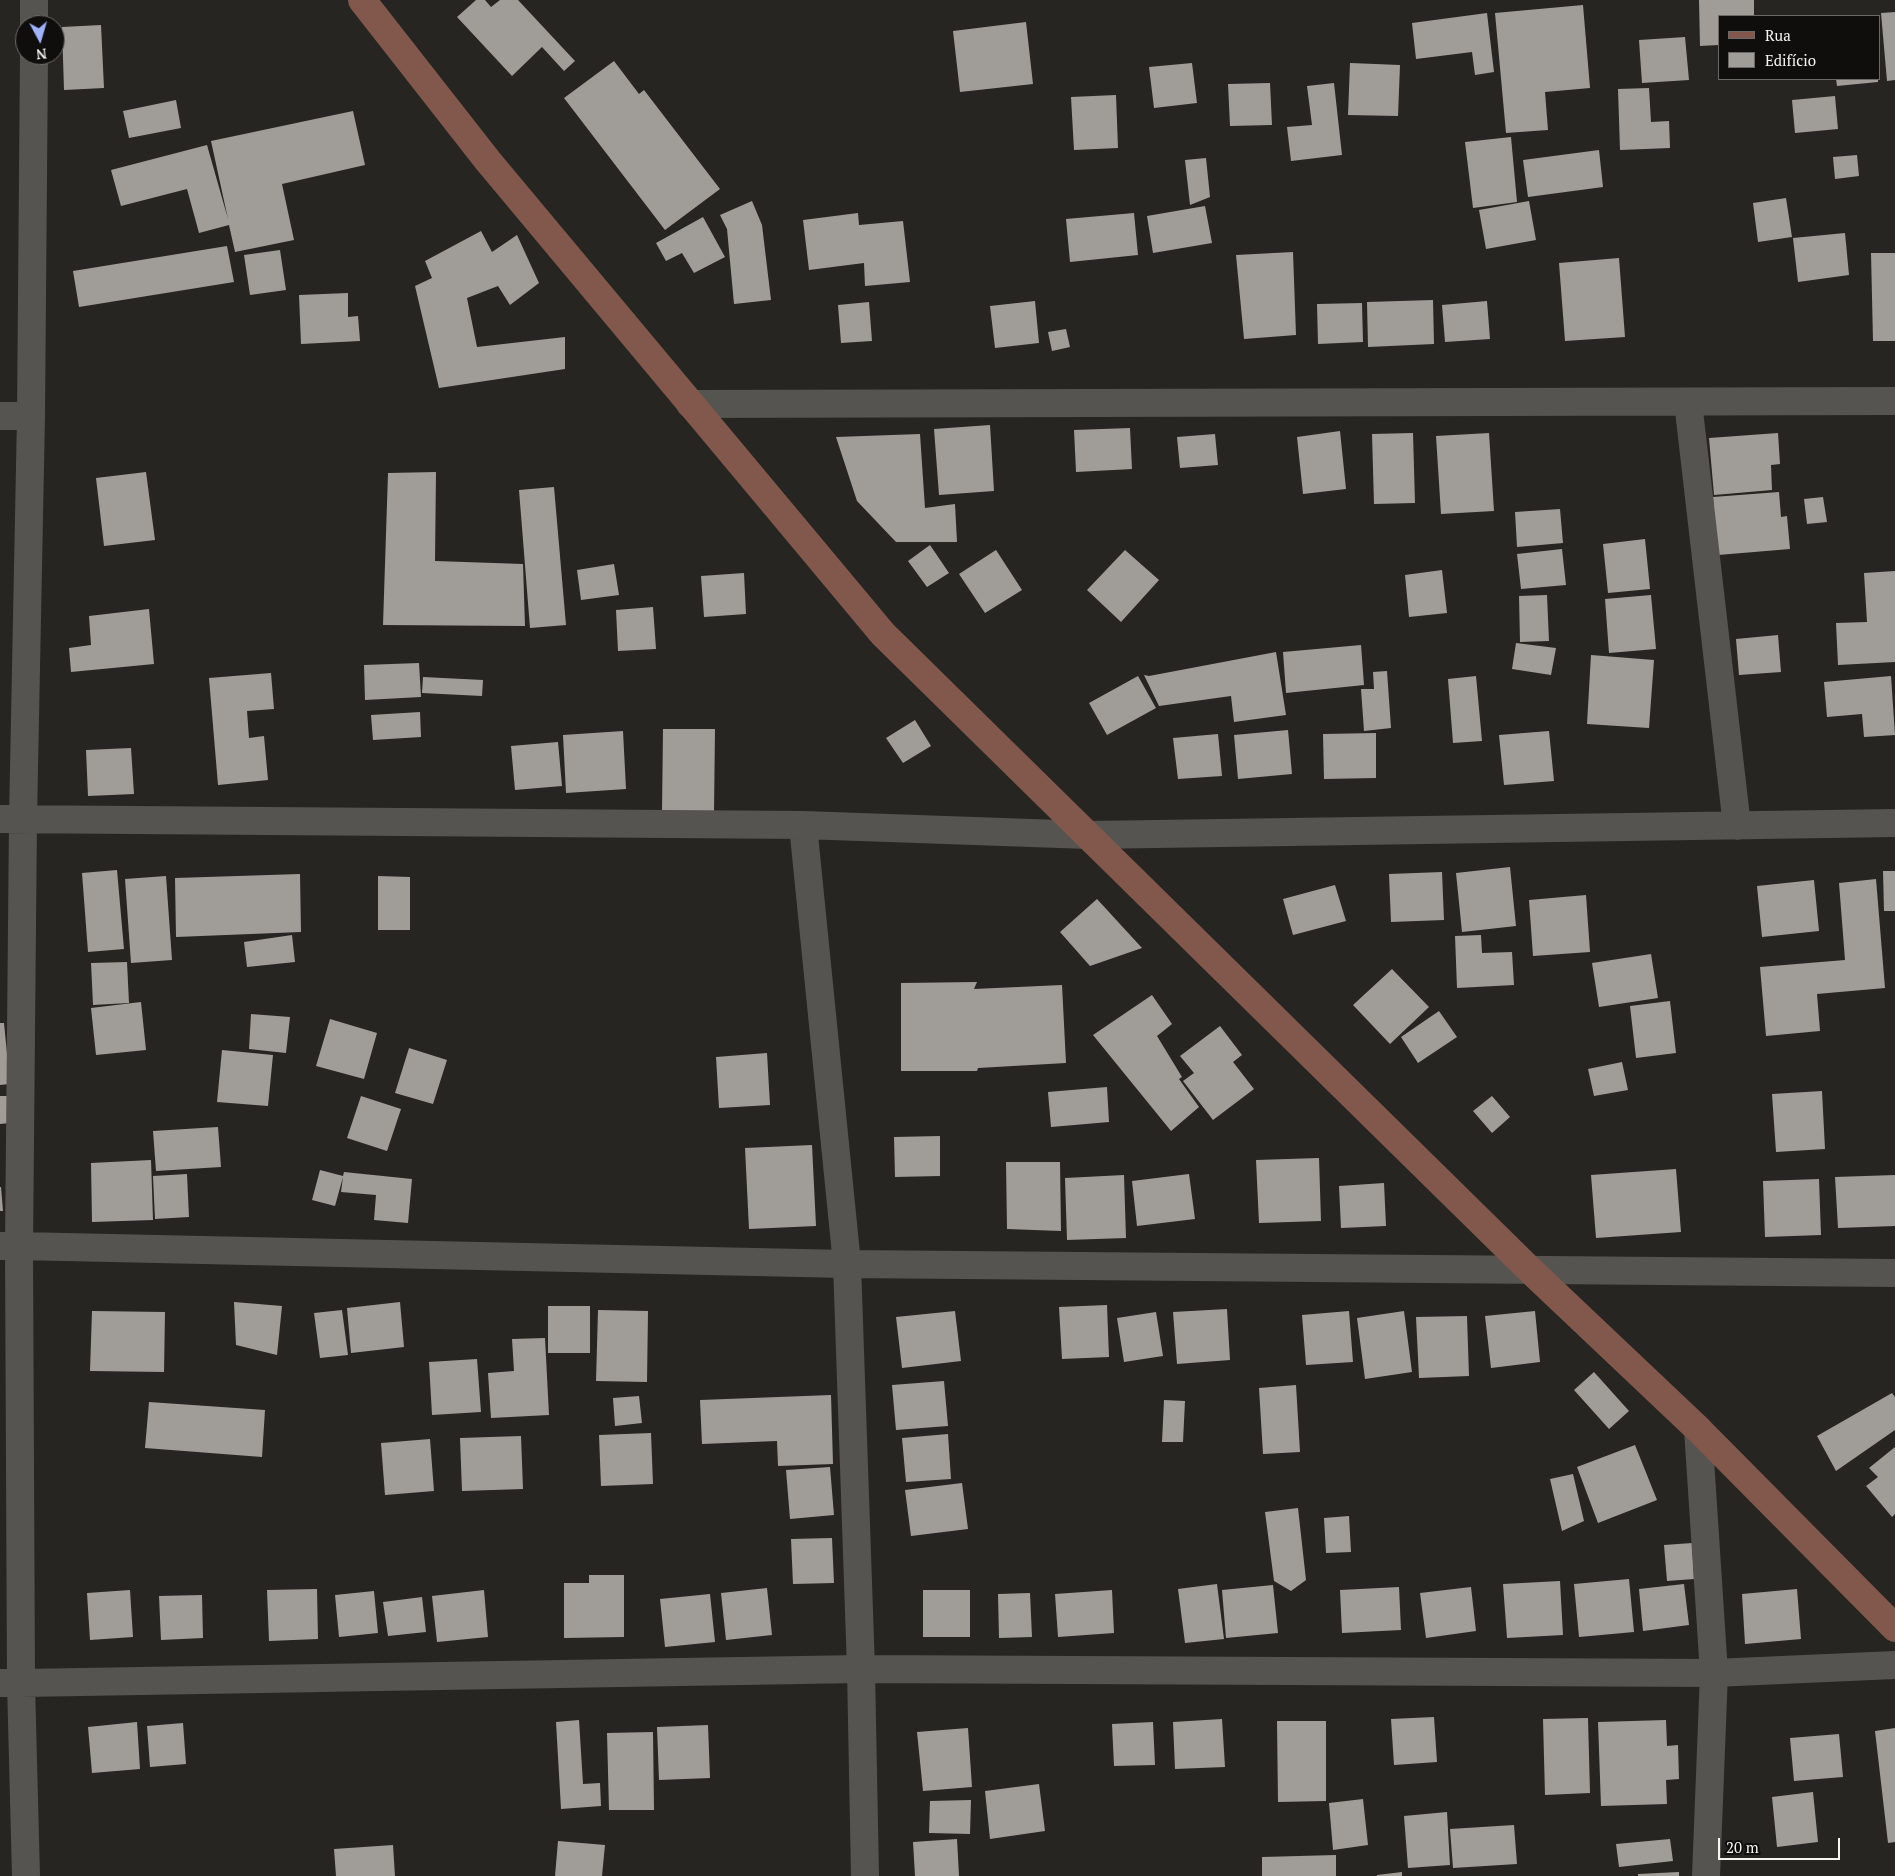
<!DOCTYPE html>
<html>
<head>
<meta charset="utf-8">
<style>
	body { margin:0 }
	#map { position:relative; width:1895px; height:1876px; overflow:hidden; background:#272521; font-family:"PT Serif",serif }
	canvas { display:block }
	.legend { position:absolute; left:1718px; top:15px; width:162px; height:65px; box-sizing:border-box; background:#0f0e0c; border:1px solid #6b6a68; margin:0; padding:6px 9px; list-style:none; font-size:15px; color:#f5f4f1 }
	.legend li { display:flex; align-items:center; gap:10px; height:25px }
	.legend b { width:25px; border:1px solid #6b6a68 }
	.north { position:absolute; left:15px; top:15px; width:50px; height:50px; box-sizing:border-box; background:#0f0e0c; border:1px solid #6b6a68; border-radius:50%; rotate:174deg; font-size:14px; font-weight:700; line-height:20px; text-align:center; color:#f5f4f1 }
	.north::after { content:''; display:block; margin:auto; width:18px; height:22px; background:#a1b2fd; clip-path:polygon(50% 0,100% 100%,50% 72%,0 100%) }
	.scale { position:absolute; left:1718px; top:1838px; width:122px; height:22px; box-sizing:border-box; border:2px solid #f5f4f1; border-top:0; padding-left:6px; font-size:15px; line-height:18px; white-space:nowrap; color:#f5f4f1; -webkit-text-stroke:4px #0f0e0c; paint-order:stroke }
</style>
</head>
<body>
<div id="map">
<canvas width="1895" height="1876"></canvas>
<ul class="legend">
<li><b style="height:6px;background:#82584c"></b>Rua</li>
<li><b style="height:14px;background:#a09d99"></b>Edifício</li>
</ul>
<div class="north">N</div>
<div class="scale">20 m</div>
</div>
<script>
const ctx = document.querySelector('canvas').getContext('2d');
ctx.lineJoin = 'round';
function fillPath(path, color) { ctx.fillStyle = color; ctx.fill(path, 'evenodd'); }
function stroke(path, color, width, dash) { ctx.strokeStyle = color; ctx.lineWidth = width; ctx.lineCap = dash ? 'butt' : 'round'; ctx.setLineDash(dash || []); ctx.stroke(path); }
fillPath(new Path2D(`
	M476,0H485L491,7L500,0H518L575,61L564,71L542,47L512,76L457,17Z
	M1699,0H1754V16H1719V45L1700,46Z
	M1583,5L1590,88L1545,92L1548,130L1506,133L1495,13Z
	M1895,12V80L1887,81L1881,13Z
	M1487,13L1494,72L1475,75L1472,52L1416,59L1412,23Z
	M1026,22L1033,84L960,92L953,31Z
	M101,25L104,88L64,90L62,27Z
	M1685,37L1689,80L1642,83L1639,40Z
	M614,61L639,94L644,90L720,189L665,230L564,98Z
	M1192,63L1197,103L1154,108L1149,67Z
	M1350,63L1400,65L1398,116L1348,115Z
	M1836,79H1878V82L1837,86Z
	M1270,83L1272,125L1230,126L1228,84Z
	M1334,83L1342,155L1291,161L1287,127L1312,125L1307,86Z
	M1649,88L1651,122L1669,121L1670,148L1620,150L1618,89Z
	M1116,95L1118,148L1074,150L1071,97Z
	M1835,96L1838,129L1795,133L1792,100Z
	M176,100L181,128L129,138L123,111Z
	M353,111L365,165L282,184L294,240L235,252L229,225L199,233L187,189L121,206L111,170L207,145L228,219L211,141Z
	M1511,137L1517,202L1473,208L1465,142Z
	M1599,150L1603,187L1528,197L1523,160Z
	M1857,155L1859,176L1835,179L1833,157Z
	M1206,158L1210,197L1190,205L1185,160Z
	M1786,198L1792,237L1758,242L1753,203Z
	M752,201L762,225L771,300L734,304L727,229L720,215Z
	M1529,201L1536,240L1486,249L1479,210Z
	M1205,206L1212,243L1153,253L1147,216Z
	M858,213L859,225L903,221L910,282L865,286L864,263L809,270L803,220Z
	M1134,213L1138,255L1070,262L1066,219Z
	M703,217L725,257L694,273L682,253L666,261L656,243Z
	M481,231L492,252L517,235L539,283L510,305L498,286L467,298L477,347L565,337V369L439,388L415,286L432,278L425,261Z
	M1845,233L1849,275L1798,282L1793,238Z
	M227,246L234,282L79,307L73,271Z
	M280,250L286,290L250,295L244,255Z
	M1293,252L1296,335L1244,339L1236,255Z
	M1871,253H1895V341H1873Z
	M1619,258L1625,337L1565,341L1559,263Z
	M348,293V317L358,316L360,341L301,344L299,295Z
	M1433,300L1434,344L1368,347L1367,302Z
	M1035,301L1039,343L995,348L990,306Z
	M1487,301L1490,339L1445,342L1442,305Z
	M869,302L872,341L841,343L838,305Z
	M1362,303L1363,342L1318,344L1317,304Z
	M1066,329L1070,347L1052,351L1048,332Z
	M990,425L994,491L939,495L934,429Z
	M1130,428L1132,469L1076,472L1074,430Z
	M1340,431L1346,489L1303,494L1297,437Z
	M1413,433L1415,503L1374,504L1372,434Z
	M1489,433L1494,511L1441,514L1436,436Z
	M1778,433L1780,464L1771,465L1772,490L1714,495L1709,438Z
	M920,434L925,508L955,504L957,542H896L857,501L836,437Z
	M1215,434L1218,465L1180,468L1177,437Z
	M146,472L155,540L104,546L96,478Z
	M436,472L435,561L523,564L525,626L383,625L388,473Z
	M554,487L566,625L530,628L519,490Z
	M1779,492L1781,517L1787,516L1790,549L1718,555L1713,497Z
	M1823,497L1827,522L1807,524L1804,499Z
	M1560,509L1563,543L1517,547L1515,512Z
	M1645,539L1650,589L1608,593L1603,544Z
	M930,545L949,573L927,587L908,561Z
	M1562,549L1566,585L1521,589L1517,554Z
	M996,550L1022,590L985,613L959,574Z
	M1125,550L1159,580L1121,622L1087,590Z
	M614,564L619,595L581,600L577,570Z
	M1442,570L1447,613L1409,617L1405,575Z
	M1895,571V662L1838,665L1836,623L1867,622L1864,573Z
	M744,573L746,614L704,617L701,576Z
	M1547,595L1549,641L1520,642L1519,596Z
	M1651,595L1656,649L1609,653L1605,599Z
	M653,607L656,649L618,651L616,610Z
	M149,609L154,664L71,672L69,648L91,645L89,616Z
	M1778,635L1781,672L1739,675L1736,639Z
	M1516,643L1556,648L1551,675L1512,669Z
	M1361,645L1364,685L1286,693L1283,652Z
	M1276,652L1286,715L1234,722L1231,696L1159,706L1144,675L1149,676Z
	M1591,655L1654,660L1649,728L1587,724Z
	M419,663L421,697L365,700L364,665Z
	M1387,671L1391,728L1364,731L1361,689H1374L1373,672Z
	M271,673L274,709L247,711L249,738L264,736L268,780L218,785L209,678Z
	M1138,676L1156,708L1107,735L1089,703Z
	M1476,676L1482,741L1453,743L1448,679Z
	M1891,676L1895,735L1864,737L1862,714L1827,717L1824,682Z
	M423,677L483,680L482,696L422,693Z
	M420,712L421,737L373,740L371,715Z
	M915,720L931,746L903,763L886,738Z
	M663,729H715L714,812H662Z
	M1288,730L1292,774L1238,779L1234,735Z
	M623,731L626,789L566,793L563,735Z
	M1549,731L1554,781L1504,785L1499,735Z
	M1376,733V778L1324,779L1323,734Z
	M1218,734L1222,776L1178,779L1173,738Z
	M558,742L562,786L515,790L511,746Z
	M131,748L134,794L88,796L86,750Z
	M1510,867L1516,926L1462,932L1456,873Z
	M117,870L124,949L88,952L82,873Z
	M1883,871H1895V911H1884Z
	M1442,872L1444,920L1391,922L1389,874Z
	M300,874L301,932L176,937L175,878Z
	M166,876L172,960L131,963L125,879Z
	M378,876L410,877V930H378Z
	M1876,879L1885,988L1817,994L1820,1031L1766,1036L1760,967L1845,960L1839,883Z
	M1814,880L1819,931L1762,937L1757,886Z
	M1335,885L1346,921L1293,935L1283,899Z
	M1586,895L1590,952L1533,956L1529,900Z
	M1097,899L1142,948L1090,966L1060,932Z
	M292,935L295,962L247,967L244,942Z
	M1481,935L1482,953L1512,952L1514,985L1457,988L1455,936Z
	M1651,954L1658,998L1599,1007L1592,963Z
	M127,962L129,1003L93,1005L91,963Z
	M1392,969L1429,1007L1390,1044L1353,1005Z
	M977,982L974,989L1062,985L1066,1063L978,1068L977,1071H901V983Z
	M1152,995L1172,1024L1157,1036L1182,1077L1179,1079L1199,1107L1171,1131L1093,1035Z
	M1670,1001L1676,1053L1636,1058L1630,1006Z
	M141,1002L146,1050L96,1055L91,1008Z
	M1439,1011L1457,1037L1418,1063L1401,1037Z
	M251,1014L290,1017L286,1053L249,1049Z
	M330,1019L377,1033L364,1079L316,1066Z
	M0,1023H4L10,1084L0,1085Z
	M1220,1026L1242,1055L1233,1062L1254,1089L1213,1120L1183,1081L1194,1073L1180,1056Z
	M409,1048L447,1060L433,1104L395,1093Z
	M222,1050L273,1055L268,1106L217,1102Z
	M767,1053L770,1105L719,1108L716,1057Z
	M1622,1062L1628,1090L1594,1096L1588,1069Z
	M1107,1087L1109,1122L1051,1127L1048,1092Z
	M1822,1091L1825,1149L1776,1152L1772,1094Z
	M0,1096H8L10,1123L0,1124Z
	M361,1096L401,1109L387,1151L347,1138Z
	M1492,1096L1510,1117L1492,1133L1473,1111Z
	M218,1127L221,1167L156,1171L153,1131Z
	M940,1136V1176L895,1177L894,1137Z
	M812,1145L816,1226L749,1229L745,1148Z
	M1319,1158L1321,1221L1259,1223L1256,1160Z
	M151,1160L153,1220L92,1222L91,1163Z
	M1006,1162H1060L1061,1231L1007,1229Z
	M1676,1169L1681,1232L1596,1238L1591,1175Z
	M320,1170L343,1176L344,1172L412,1179L408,1223L374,1220L376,1195L341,1192L343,1177L335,1206L312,1200Z
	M187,1174L189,1217L155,1219L153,1176Z
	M1189,1174L1195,1219L1137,1226L1132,1181Z
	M1124,1175L1126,1238L1067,1240L1065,1178Z
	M1895,1175V1226L1838,1228L1835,1177Z
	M1819,1179L1821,1235L1765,1237L1763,1181Z
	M1384,1183L1386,1226L1341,1228L1339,1186Z
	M0,1187H1L3,1211H0Z
	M234,1302L282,1306L277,1355L236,1345Z
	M400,1302L404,1347L351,1353L347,1308Z
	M1107,1305L1109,1357L1062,1359L1059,1307Z
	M548,1306H590V1353H548Z
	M1227,1309L1230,1360L1177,1364L1173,1312Z
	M342,1310L348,1355L320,1358L314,1313Z
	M598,1310L648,1311L647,1382L596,1381Z
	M92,1311L165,1312L164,1372L90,1371Z
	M955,1311L961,1361L902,1368L896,1317Z
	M1349,1311L1353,1362L1306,1365L1302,1315Z
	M1404,1311L1412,1372L1365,1379L1357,1318Z
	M1535,1311L1540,1362L1491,1368L1485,1316Z
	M1156,1312L1163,1356L1124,1362L1117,1318Z
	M1467,1316L1469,1376L1419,1378L1416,1317Z
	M545,1338L549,1415L491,1418L488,1373L514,1371L512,1339Z
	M477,1359L481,1412L432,1415L429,1362Z
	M1594,1372L1629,1411L1609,1429L1574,1390Z
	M944,1381L948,1426L896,1430L892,1385Z
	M1296,1385L1300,1452L1263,1454L1259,1388Z
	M1892,1393L1895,1397V1430L1836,1471L1817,1436Z
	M831,1395L833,1464L778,1466L777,1441L702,1444L700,1400Z
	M639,1396L642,1423L615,1426L613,1398Z
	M1164,1400L1185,1401L1183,1442H1162Z
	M149,1402L265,1410L262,1457L145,1448Z
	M651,1433L653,1484L601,1486L599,1435Z
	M948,1434L951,1479L906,1482L902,1438Z
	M521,1436L523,1489L462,1491L460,1438Z
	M430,1439L434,1491L385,1495L381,1443Z
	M1635,1445L1657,1500L1598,1523L1577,1467Z
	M1895,1447V1514L1892,1517L1866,1486L1878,1477L1869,1468Z
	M830,1467L834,1515L790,1519L786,1470Z
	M1573,1474L1584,1521L1562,1531L1550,1479Z
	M962,1483L968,1529L911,1536L905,1490Z
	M1298,1508L1306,1580L1291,1591L1274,1581L1265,1512Z
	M1349,1516L1351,1552L1326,1553L1324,1518Z
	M832,1538L834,1583L793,1584L791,1539Z
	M1692,1543L1694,1579L1667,1581L1664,1545Z
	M589,1575H624V1637L564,1638V1583H589Z
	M1629,1579L1634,1632L1579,1637L1574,1584Z
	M1560,1581L1563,1635L1507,1638L1503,1584Z
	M1217,1584L1224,1639L1185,1643L1178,1589Z
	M1684,1584L1689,1625L1643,1631L1639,1589Z
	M1273,1585L1278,1633L1226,1638L1222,1590Z
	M1399,1587L1401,1630L1342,1633L1340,1590Z
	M1471,1587L1476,1631L1426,1638L1420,1593Z
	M767,1588L772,1635L726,1640L721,1593Z
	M317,1589L318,1639L269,1641L267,1590Z
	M1797,1589L1801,1639L1745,1644L1742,1594Z
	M130,1590L133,1637L90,1640L87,1593Z
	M484,1590L488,1637L437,1642L432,1596Z
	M923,1590H970V1637H923Z
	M1112,1590L1114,1633L1058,1637L1055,1594Z
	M374,1591L378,1633L339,1637L335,1595Z
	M1030,1593L1032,1637L999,1638L998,1594Z
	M710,1594L715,1642L665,1647L660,1599Z
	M202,1595L203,1638L161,1640L159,1596Z
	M422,1597L426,1632L388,1636L383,1602Z
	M1434,1717L1437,1762L1394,1765L1391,1719Z
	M1588,1718L1590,1793L1545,1795L1543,1719Z
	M1222,1719L1225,1767L1175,1769L1173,1722Z
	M579,1720L583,1784L600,1783L601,1806L561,1809L556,1722Z
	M1666,1720L1667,1746L1678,1745L1679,1779L1666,1780L1667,1804L1601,1806L1598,1722Z
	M1277,1721H1326V1801L1278,1802Z
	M137,1722L140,1769L92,1773L88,1727Z
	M1153,1722L1155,1765L1114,1766L1112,1724Z
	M183,1723L186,1764L150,1767L147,1726Z
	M708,1725L710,1778L659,1780L657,1727Z
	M968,1728L972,1787L923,1791L917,1732Z
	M1895,1728V1842L1888,1843L1875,1731Z
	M653,1732L654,1810H609L607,1733Z
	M1839,1734L1843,1777L1794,1781L1790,1738Z
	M1039,1784L1045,1831L990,1839L985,1791Z
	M1813,1792L1818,1842L1777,1847L1772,1797Z
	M1363,1799L1368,1845L1333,1850L1329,1803Z
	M971,1800L970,1834L929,1833L930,1801Z
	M1447,1812L1450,1865L1408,1868L1404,1816Z
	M1514,1825L1517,1864L1453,1868L1450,1829Z
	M957,1839L959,1876H915L913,1842Z
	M1670,1839L1673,1861L1619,1867L1616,1844Z
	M558,1841L605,1845L602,1876H555Z
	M393,1845L395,1876H336L334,1849Z
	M1336,1855V1876H1262V1857Z
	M1402,1872V1876H1377V1875Z
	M1679,1872V1876H1638V1874Z`), '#a09d99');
stroke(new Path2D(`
	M34,25V0
	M34,55L31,416L23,819L19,1246L847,1264L803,825
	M1688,402L1737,826
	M690,404L1895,401
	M0,416H31
	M0,819L803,825L1088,835L1895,823
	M0,1246H19L21,1683H0
	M1698,1429L1714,1673L1706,1876
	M26,1876L21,1683L861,1669L1714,1673L1895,1665
	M865,1876L861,1669L847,1264L1895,1273`), '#565450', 28);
stroke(new Path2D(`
	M362,0L488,161L883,634L1530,1270L1698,1429L1895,1628`), '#82584c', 28);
</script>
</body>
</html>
